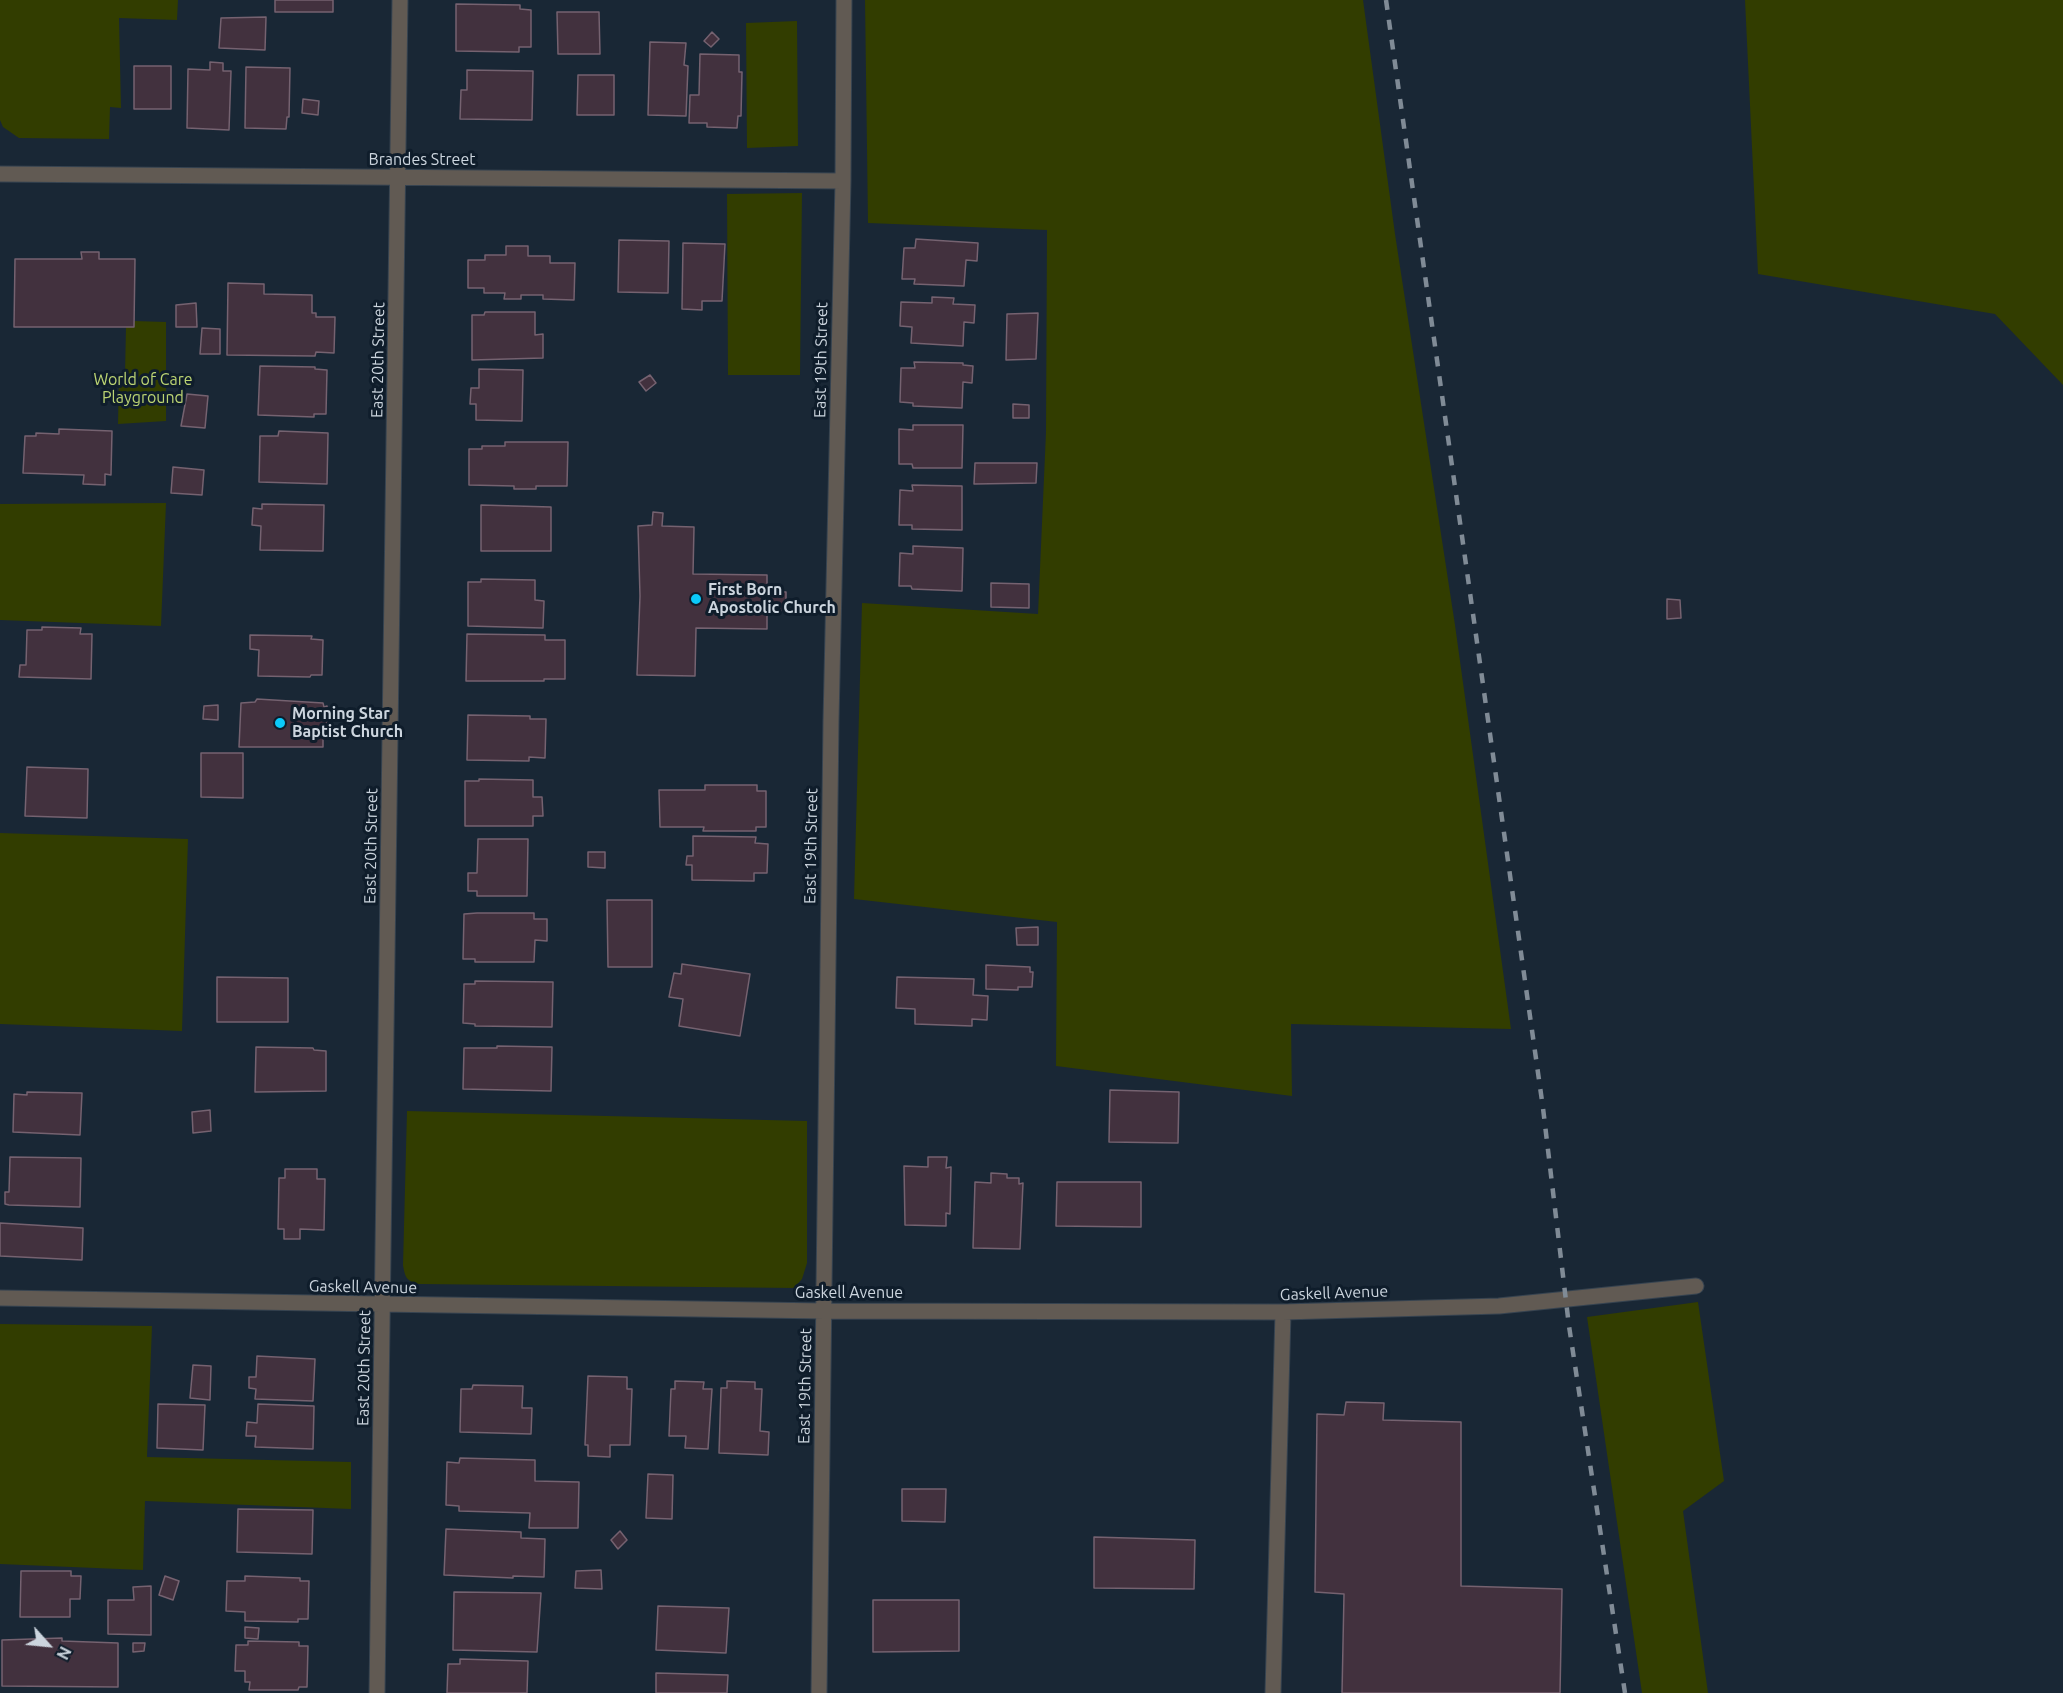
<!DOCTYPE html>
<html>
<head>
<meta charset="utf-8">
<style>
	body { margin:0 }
	#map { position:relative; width:2063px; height:1693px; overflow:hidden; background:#192735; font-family:Ubuntu,sans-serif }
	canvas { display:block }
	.north { position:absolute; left:18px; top:1615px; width:60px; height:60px; -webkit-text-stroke:4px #0f1d2b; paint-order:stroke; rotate:117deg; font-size:16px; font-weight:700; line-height:24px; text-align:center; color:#ccd5de }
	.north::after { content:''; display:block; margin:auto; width:21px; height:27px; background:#ccd5de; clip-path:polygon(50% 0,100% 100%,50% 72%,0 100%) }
</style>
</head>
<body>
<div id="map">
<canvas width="2063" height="1693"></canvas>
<div class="north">N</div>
</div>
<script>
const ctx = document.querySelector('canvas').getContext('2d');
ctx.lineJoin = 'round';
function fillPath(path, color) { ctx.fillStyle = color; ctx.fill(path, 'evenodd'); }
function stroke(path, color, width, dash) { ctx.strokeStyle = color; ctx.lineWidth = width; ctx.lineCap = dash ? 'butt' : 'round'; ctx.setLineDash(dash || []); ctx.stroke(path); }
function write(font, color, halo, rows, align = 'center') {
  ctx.font = font + ' Ubuntu,sans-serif'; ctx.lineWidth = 6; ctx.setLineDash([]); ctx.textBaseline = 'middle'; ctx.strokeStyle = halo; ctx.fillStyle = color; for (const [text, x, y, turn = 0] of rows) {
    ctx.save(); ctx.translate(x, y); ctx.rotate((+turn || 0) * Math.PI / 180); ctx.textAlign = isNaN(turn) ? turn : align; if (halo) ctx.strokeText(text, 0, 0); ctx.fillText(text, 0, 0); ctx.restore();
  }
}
fillPath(new Path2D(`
	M0,0H178L177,20L119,18L121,108L110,107L109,139L19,138L3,127L0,120Z
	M865,0H1363L1395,234L1455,625L1511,1029L1291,1024L1292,1096L1056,1066L1057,922L854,899L862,603L1038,614L1046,432L1047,230L868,223Z
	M1745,0H2063V385L1995,314L1758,274Z
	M797,21L798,146L747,148L746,23Z
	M802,193L800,375H728L727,194Z
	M134,321L166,322V421L118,424L119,374H125L126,327Z
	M166,503L161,626L0,620V504Z
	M0,833L188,839L182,1031L0,1024Z
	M407,1111L807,1121V1263L802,1279L794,1288L419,1284C406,1281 405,1277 403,1265Z
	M1698,1302L1724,1481L1683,1511L1708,1693H1642L1587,1317Z
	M0,1324L152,1326L147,1457L351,1462V1509L145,1501L143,1570L0,1564Z`), '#323d00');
const building = new Path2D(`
	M275,0H333V12H275Z
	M456,4L520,5V9L531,10V47H519V52L456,51Z
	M557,12H599L600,54H558Z
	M266,17L265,50L219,48L221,18Z
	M712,32L719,39L711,47L704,41Z
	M650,42L686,43L684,65L688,66L686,116L648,115Z
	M700,54L739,55V72H742L741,116H738L737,128L707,127V123H689L690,95H699Z
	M210,62L223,63V71H231L229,130L187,128L188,69L210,70Z
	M134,66H171V109H134Z
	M246,67L290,68L289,117H287L286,129L245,128Z
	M467,70L533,71L532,120L460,119L461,90H467Z
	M578,75H614V115H577Z
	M303,99L319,101L318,115L302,113Z
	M916,239L978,243L977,261L966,260L964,286L914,284L915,279H902L904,248H915Z
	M619,240L669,241L668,293L618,292Z
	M683,243L725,244L722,301H702V310L682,309Z
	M506,246H528V256H550V263H575L574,300L543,299V295H521V299H504L505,293H484V288H468V260H485V255H506Z
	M81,252H99V259H135L134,327H14L15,259H82Z
	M228,283L264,284V294L312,295V313H316V317H335L334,353L316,352L315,356L227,355Z
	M932,297L954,298L953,304L975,305L974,323L964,322L963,346L911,343L912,327L900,326L901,302L932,303Z
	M196,303L197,327H176V305Z
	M485,312H535V335L543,334V358L472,360V315H484Z
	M1038,313L1036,359L1006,360L1007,314Z
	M202,328L220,329V354H200Z
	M914,362L963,363V365L973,366L972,383L963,382L962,408L913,406V403L900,402L901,368H915Z
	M260,366L315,367V369L327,370L326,414H314V417L258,415Z
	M479,369L523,370L522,421L476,420V404H470L471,388H479Z
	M650,375L656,383L646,391L639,382Z
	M187,394L208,396L205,428L181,426Z
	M1013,404L1029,405V418H1013Z
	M913,425H963L962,468H913L912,464H899V429L913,430Z
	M59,429L112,431L111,475L105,474V485L83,484L84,475L23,473L25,436H36V433L59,434Z
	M279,431L328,433L327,484L259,482L260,436H278Z
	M505,442H568L567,486H536V489H514V486L469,485V449H482V446H505Z
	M975,463H1037L1036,483L974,484Z
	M173,467L204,470L202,495L171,493Z
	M912,485L962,486V530L912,529V525H899L900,490L913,491Z
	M262,504L324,505L323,551L260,550L261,526L252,525L253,508L262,509Z
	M481,505L551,507V551H481Z
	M653,512L663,513L662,526L694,527L693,574L767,575V591L786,592V611L767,609V629L696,628L695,676L637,675L640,596L638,526L652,525Z
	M913,546L963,548L962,591L912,589L911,586H899L900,553L913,554Z
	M481,579L535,580V600L544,601L543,628L468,626V582H481Z
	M991,583L1029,584V608L991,607Z
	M1667,599L1680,600L1681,618L1667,619Z
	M42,627L81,628L80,634H92L91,679L19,677L20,665H26L27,630H42Z
	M467,634L545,635V640H565V679H544V681H466Z
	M250,635L312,636L311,639L323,640L322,675H311L310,677L258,676L259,650L250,649Z
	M257,699L323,703L324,707L327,706V725H323V747H239L241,703L255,702Z
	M218,705V720L203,719L204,706Z
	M468,715L530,716V719H546L545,758L529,757V761L467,760Z
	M201,753H243V798L201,797Z
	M27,767L88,769L87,818L25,816Z
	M479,779L533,780V797H542L543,816H533V826H465V781H479Z
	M705,785H757V791H766V827H756V831H703L704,827H660L659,790H705Z
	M693,836L756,837L755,843L768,844L767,873H754V881L692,880V865H686L687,856H693Z
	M478,839H528L527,896H477V891H468V873H477Z
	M588,852H605V868L588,867Z
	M607,900H652V967H608Z
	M477,913H534V919H547V941L535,940L534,962H475V959H463L464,914Z
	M1038,927V945H1017L1016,928Z
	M682,964L750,974L740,1036L679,1026L683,999L669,997L674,973L681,974Z
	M986,965L1030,967V972H1033L1032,987H1018V990L986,989Z
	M217,977L288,978V1022H217Z
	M897,977L974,979L973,995L988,996L987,1020L972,1019V1026L915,1024V1009L896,1008Z
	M475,981L553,982L552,1027L475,1026V1024L463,1023L464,984H475Z
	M497,1046L552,1047L551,1091L463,1089L464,1048H497Z
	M256,1047L313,1048L314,1050L326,1051V1091L255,1092Z
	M1110,1090L1179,1092L1178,1143L1109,1142Z
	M27,1092L82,1093L80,1135L13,1132L14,1094L27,1095Z
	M210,1110L211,1131L193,1133L192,1112Z
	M10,1157L81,1158L80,1207L9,1205L5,1204V1192H9Z
	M928,1157H947L946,1168L951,1167L950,1214L946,1213V1226L905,1225L904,1166L928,1167Z
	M285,1169H317V1179H325L324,1230L300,1229V1239H284V1229H278L279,1178H285Z
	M991,1173L1007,1174V1178H1019V1184L1023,1183L1020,1249L973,1248L975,1182L991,1183Z
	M1057,1182H1141V1227L1056,1226Z
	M0,1223L83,1228L82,1260L0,1256Z
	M257,1356L315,1359L313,1401L255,1399L256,1389L249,1388V1377H256Z
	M193,1365L211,1366L210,1400L190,1398Z
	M588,1376L627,1377V1389H632L630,1445H610V1457L588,1456V1445H585Z
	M675,1381L704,1382L703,1389H712L708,1449L685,1448L686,1436H669L671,1389H675Z
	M727,1381L755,1382V1389H762L760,1431L769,1432L768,1455L719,1453L721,1388H727Z
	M473,1385L523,1386L522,1408H532L531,1434L460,1432L461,1389H472Z
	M1346,1402L1384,1403L1383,1420L1461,1422V1586L1562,1589L1560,1693H1342L1344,1594L1315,1592L1317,1414L1344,1415Z
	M158,1404L205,1405L203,1450L157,1448Z
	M258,1404L314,1406L313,1449L255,1447L256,1436H246L247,1422L257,1423Z
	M460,1458L535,1460V1481L579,1482L578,1528H529L530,1513L459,1511V1506L446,1505L447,1462L459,1463Z
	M648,1474L673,1475L672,1519L646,1518Z
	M902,1489H946L945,1522L902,1521Z
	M238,1509L313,1510L312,1554L237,1552Z
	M446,1529L521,1532V1538L545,1539L544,1577L513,1576V1578L444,1575Z
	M620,1531L627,1540L618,1549L611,1540Z
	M1094,1537L1195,1540L1194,1589L1094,1588Z
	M601,1570L602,1589L575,1588L576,1571Z
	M21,1571H71V1576H81L80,1599H70V1617H20Z
	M165,1576L179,1581L173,1600L159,1595Z
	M245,1576L300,1578V1581H309L308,1619H298V1622L245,1621V1612L226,1611L227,1581H245Z
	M151,1586V1635L108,1634V1600H134L133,1587Z
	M454,1592L541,1593L537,1652L453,1650Z
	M873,1600H959V1651L873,1652Z
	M658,1606L729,1608L726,1653L656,1650Z
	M245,1627L259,1628L258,1639L245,1638Z
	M62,1638V1641L118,1643V1687L2,1686V1640Z
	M248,1641L299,1642V1646H308L307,1687H299L298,1690H249L250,1682H245V1671H235L236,1645H248Z
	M133,1643H145L144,1651L133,1652Z
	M460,1659L528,1661L527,1693H447L448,1664H460Z
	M656,1673L728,1675L727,1693H656Z`);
fillPath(building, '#42313e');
stroke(building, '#756270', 1.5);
const minor = new Path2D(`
	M0,174L843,181
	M0,1298L824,1311L1283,1312L1499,1306L1696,1286
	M377,1693L400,0
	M819,1693L831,721L843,181L844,0
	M1273,1693L1283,1312`);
stroke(minor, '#364350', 17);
stroke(minor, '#615a53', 15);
stroke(new Path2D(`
	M1386,0L1543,1108L1569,1326L1625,1693`), '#808b96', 4.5, [10, 10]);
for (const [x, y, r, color] of [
	[696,599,6,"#0bcafa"],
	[280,723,6,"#0bcafa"]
]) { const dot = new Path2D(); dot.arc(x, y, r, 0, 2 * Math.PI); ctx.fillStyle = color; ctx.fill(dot); stroke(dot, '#0f1d2b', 2); }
write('16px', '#ccd5de', '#0f1d2b', [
	["Brandes Street",422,160],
	["East 20th Street",378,360,-89],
	["East 19th Street",821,360,-89],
	["East 20th Street",371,846,-89],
	["East 19th Street",811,846,-89],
	["Gaskell Avenue",363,1287,1],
	["Gaskell Avenue",849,1293],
	["Gaskell Avenue",1334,1293,-2],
	["East 20th Street",364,1368,-89],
	["East 19th Street",805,1386,-89]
]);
write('16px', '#bdd573', '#0f1d2b', [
	["World of Care",143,380],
	["Playground",143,398]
]);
write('bold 16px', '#ccd5de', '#0f1d2b', [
	["First Born",708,590],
	["Apostolic Church",708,608],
	["Morning Star",292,714],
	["Baptist Church",292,732]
], 'left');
</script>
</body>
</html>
